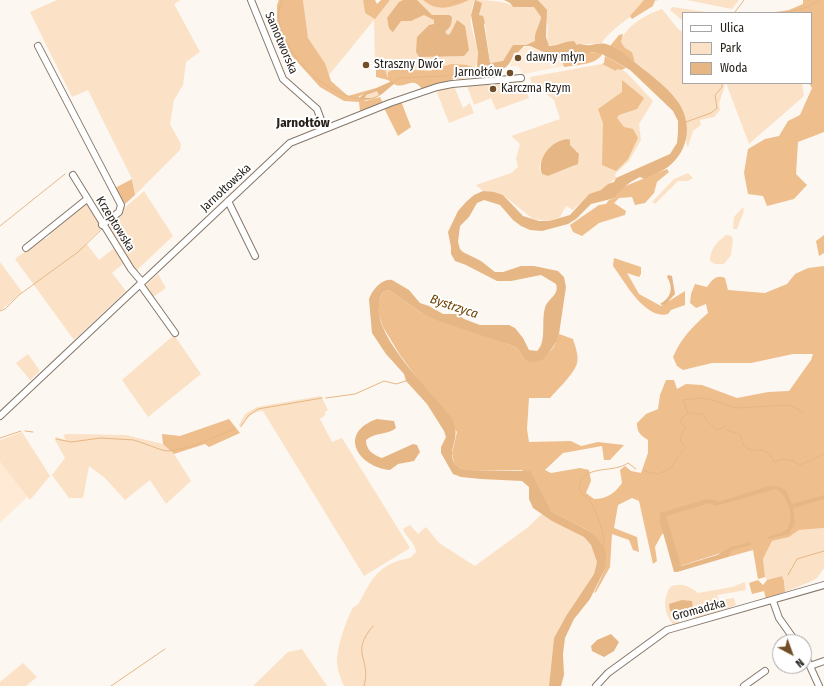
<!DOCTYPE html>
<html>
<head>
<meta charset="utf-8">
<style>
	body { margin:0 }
	#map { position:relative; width:824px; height:686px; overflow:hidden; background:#fdf7f1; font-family:"Fira Sans Condensed",sans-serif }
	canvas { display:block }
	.legend { position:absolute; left:682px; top:12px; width:130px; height:72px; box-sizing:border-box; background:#fff; border:1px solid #a8a6a4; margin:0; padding:5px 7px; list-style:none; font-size:12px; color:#26201b }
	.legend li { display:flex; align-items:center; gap:8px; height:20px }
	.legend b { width:20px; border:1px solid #a8a6a4 }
	.north { position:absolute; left:772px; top:634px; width:40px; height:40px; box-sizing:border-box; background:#fff; border:1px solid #a8a6a4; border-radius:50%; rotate:139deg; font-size:11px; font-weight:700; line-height:16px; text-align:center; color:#26201b }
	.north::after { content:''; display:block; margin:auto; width:14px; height:18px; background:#714e27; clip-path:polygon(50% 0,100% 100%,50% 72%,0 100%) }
</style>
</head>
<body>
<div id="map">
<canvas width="824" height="686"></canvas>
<ul class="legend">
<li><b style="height:5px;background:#fff"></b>Ulica</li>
<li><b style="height:11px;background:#fbe1c6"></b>Park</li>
<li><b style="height:11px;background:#e6b785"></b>Woda</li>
</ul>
<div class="north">N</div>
</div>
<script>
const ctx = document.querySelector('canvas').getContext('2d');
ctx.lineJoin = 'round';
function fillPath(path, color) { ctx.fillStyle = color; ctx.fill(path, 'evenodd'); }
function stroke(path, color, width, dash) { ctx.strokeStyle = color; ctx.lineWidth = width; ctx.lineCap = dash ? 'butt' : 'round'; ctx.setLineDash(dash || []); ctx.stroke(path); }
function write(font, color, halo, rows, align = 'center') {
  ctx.font = font + ' "Fira Sans Condensed",sans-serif'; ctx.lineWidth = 4; ctx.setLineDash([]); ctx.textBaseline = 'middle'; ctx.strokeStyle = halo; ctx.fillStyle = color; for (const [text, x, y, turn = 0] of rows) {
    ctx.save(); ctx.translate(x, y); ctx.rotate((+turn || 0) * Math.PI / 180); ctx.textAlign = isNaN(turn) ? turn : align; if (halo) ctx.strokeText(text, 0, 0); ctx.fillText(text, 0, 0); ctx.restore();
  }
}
fillPath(new Path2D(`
	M527,46L562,58L564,66L523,74L518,66H510L516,51Z
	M0,462L28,496L0,523Z`), '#ffead5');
fillPath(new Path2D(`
	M57,0H181L174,4L200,52L186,62L183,85L174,100L170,124L181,144L180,150L135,195L133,181L88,90L72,97L30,12Z
	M303,0H363L365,13L390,0H423C438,13 452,5 468,0C478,0 508,0 513,7L534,6L541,17L534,38L535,41L526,45H514L503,61L490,63L485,24L479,15L481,3L474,1C472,8 470,15 471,23C472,36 483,55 475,67L401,76L389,81L384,67L377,68L375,65L374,20L329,75L325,63L308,38Z
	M538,0H659C647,3 607,32 602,43L577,45L574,41C565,42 553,51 547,43L548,26L540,2Z
	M687,0H739L732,9Z
	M672,7L713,13H683V21L670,10Z
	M662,9L678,29L683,32V83H724L725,85L719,104L720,110L714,117L700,120L701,125L693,131L688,147L686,143V119L676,98L635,62L632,52L625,48L621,42C625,26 647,14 662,9Z
	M602,64L608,66L615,65L627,73L653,101L639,124L641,140L629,161L615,174L616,178L601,190L589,194L573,210L566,206L560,217L549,221L533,219L503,195L483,191L476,185L511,173L518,167L516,159L520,144L511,136L560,119L554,100L531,82L530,77ZM570,140V145L577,152L574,166L548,176L542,174L539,168C544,149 552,145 570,140Z
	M523,82L529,98L496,110L491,98L474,105L467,86Z
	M726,83H802L804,96L749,144Z
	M454,86L463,108L470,103L474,113L449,123L436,90Z
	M377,90L379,95L372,98H365L366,95Z
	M688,173L693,178L688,181H678L655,204L652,202L674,179Z
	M144,191L173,236L136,271L105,225Z
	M85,204L90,206L102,228L86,243L99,260L114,248L124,263L112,273L126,291L74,340L15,259L44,237L46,239L50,236L48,232Z
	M743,207L744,211L737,229H733L734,217Z
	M726,235L731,236L733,239L731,255L724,264H715L710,261C710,249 717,242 726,235Z
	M0,262L22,292L0,311Z
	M158,274L166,288L153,297L145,286Z
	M174,335L201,374L148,417L122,380Z
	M28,354L40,371L30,380L16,363Z
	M321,396L328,410L325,412V415L320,419L332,442L342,438L410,548L364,576L263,411C251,412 247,418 241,428L239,425L245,414L257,407Z
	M22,432L50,476L30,500L0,462V440Z
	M67,434L126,435L163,444L174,454L191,481L166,504L150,480L125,500L105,478L89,466L83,498H69L52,475L65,458L55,440L56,437L66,440L63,435Z
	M542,514L584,537L591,545L597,562L594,574L566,616L554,638L549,686H344C341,679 337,670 337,662C337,646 345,624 352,609C354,606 359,605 360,601C373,576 381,563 410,558L416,552C415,542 406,538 403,529L410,525L418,534L426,527L439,543L475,566L527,528Z
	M824,528V568L817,578L812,581L785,592L784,581L782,576L767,580L765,577L763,559L772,541L789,537L799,530Z
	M745,582L746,590L717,595L719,600L734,598L736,605L720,612L694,618L693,614L678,615L679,623L673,624C663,613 663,599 670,587C681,582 689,586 698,593L732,587Z
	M302,649L327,686H253L288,652Z
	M23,663L37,677L26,686H0V682Z`), '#fbe1c6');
fillPath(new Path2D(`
	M279,0H303L308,38L325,63L331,81L348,96L376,88L358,97L366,101L380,97L383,103L360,111L359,102L344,101L320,87L291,55L277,28V5Z
	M363,0H375L377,4L381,0H390L375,19L365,13Z
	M423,0H469C453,7 438,13 423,0Z
	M644,0H655L653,6L632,19L630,16Z
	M803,0H824V132L798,142L796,174L807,185L794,199L767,206L763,196L748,194L744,173L748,149L765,139L779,136L788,121L800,115L812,88L809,83H811V13H769L789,10L803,4Z
	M623,34L621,42L625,48L632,52L635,62L610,46L619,35Z
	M596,52L603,53C597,65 576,65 564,67L561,56Z
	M605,56L626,68L621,70L617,69L616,71L602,64L604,63Z
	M402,63H409L414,70L430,71L451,64L467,65L476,68L482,77L454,79L422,89C412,76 408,88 396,85C393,84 391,82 388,80C384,79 380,78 376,77V69L384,66L388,78V72L397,68Z
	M622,80L644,98L637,109L619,115L617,118L624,127L633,129L638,138L628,159L616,171L602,165L603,123L598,109L622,92Z
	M401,101L411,127L398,136L384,108Z
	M667,169L669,172L657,182L654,193L645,203L635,205L632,197L619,198L614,203L626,211L625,215L599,223L582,236L573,232L570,225L599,205L606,204L609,200L615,198L623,187Z
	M132,179L135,195L125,204L123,203L115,188Z
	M824,235V253L819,256L816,241Z
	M614,258L641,267V274L639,277L627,273L639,294L661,306L685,291V305L671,310L668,314C645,320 625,282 613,266Z
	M824,266V528L799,530L789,537L772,541L763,559L765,577L758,579L753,550L728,557L724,552L680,566L670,533L662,534L655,547L657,561L653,564L639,501L632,498L618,505L614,528L637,537L639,552L633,550L629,540L612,534L610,567L596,592L594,593L605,569L591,532L551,511L522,470H466L460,468L454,463L452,453L457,432L400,355L383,327L379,315L378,307L382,293L389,290L420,312L510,345L517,348L525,360C542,363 555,351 559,334L573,339C575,346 579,355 577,363C575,373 557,390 550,398H529L527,429L529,442L571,441L581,446L598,442L624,445L610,460H604L602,446L563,453L545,470L551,473L580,468L589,470L591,481L586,493L594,499C607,499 615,493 622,483L620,470L625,466L631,471L641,473L648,453V440C640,435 637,432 637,423L646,414L658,409L660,395L666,380H674L677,389L686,384L702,385L737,398L768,392L789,391L811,360L813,354H793L751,363H712L683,370L677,366L673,357C681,338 693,326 708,313L706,304L696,308L690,303L691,294L695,284L707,287C712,281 715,274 725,278L728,290L765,293L787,284L795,274L808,268Z
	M229,419L240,433L209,447L205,444L174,454L163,444L162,434L180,436Z
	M782,576L784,581L785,592L766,599L764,591L752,594L749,583L758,580L763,585L767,580Z`), '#eebe8d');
fillPath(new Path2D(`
	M403,0H417L432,15H449L452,17C452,25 450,27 445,32L448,35L450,34L457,20L465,26L469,50L464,56L419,57L416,52L417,37L429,25L434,24V20L424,15L411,21H401L393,32C387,28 389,24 387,18L399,2Z
	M475,0L482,3L479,15L483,16L485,23L484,24L490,63L503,61L513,45H526L535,41C533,35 540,24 541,17L534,7H513L510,3L504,0H538L547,10L546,37L549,46C559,46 564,41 574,41L577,45C581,43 581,45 585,45C594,46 599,41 609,45C623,51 635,63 647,72C656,79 669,90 676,99C693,121 690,150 668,167C661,172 652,175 644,179L640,177C629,182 622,188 615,198L591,204L576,219L568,224L542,231L530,230L521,226L513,220L500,205L484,200L477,203L469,217L460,226L458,242L460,249L463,252L481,261L495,272H503L521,266H534L558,271L564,277L566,287L559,334L557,341L548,354L542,360L530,362L525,360L517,348L510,345L439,321L420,312L389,290L382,293C380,299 378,307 379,314C383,345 431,392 451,417C463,439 447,445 454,463L460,468L466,470L530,471L551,511L591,532L604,547L606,554L605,569L590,599L574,619L565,638L563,654L564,675L561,686H549L554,638L566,616L594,574L597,562L591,545L584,537L552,521L533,508L529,499V487L522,481L481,479L461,477L453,474L441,453V447L446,437L444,431L427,404L406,381L404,374L386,354L372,333L369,300C371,291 382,278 392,280L409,290L420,303L429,306L443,314H457L464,319L480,325H509L515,328L523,338L529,350L537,351C547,342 541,320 545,308C547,299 560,295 556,284L541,275L511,281H497L466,265L455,261L451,254V247L448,232L458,211L466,202L474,195L483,191L494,192L503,195L523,216L539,221H549L570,215L589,194L601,190L608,184L614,182L616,178L670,154L677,143L678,132V121L673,111L630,70L602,54L594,52L562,58L548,54L530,46H524L518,52L514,53C508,72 500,71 481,72L477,66L478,53L471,15Z
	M392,81L394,84C381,94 376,103 358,99L365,93ZM377,91L379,95L372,98H365L366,95Z
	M568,139L570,140V145L579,154L578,164L548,176L542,174C536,158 552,140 568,139Z
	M668,275L672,276L675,294L666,304L662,305L660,304C671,298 674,288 667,277Z
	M377,419L394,421L396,428C388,435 375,432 366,440C366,450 373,455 382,458L413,444L417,445L420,452L414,461L398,464L390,470C358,467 337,433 377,419Z
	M769,486H776L786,490L792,504L824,495V499L793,508L795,522L789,534L768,539V537C774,535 784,533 788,528C795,518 787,493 776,489L716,506L710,503L666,516L681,566L717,555L731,547L751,542V545L732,550L728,557L677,572H674L660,522V513L707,499L715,500L718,502Z
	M682,600L692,601L693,608L680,612L670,611L669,604Z
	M611,634L619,642L614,651L604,657L592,651L591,646L597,640Z`), '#e6b785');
stroke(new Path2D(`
	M282,0C264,37 323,97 359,98
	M452,3L459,0
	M735,12L744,0
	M784,13L808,7L820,0
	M392,83L400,78L444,76L479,70
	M686,122L711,113L717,108L715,95L722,87V83
	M0,226L65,174
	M0,311L5,309L19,295L78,252L102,229
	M824,389V391
	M326,398L355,394L384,381L396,384L406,381
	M688,413L683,400L700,398L713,400L735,408L789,405L803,412
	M241,426L249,415L258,409L322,398
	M25,431L33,432
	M0,438L21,431
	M56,439L71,442L101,438L134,440L162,450L168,451L190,447L235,429
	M644,471L658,474L671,468L674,462L686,447L681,442V436L686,428L680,422L683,417L691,412L698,415L703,413L706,420L717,430L724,427L727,430L740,434C741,437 742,444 744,446C755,457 763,440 774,462L783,459L793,461L800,465L824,454
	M603,547C607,537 596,512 591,503C588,498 581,494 579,488C579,486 580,484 580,482C588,465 614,473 628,463L636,469
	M788,575L797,559L824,551
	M111,686L165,649
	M364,686C372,658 349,654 373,626`), '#e6b785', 1);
const minor = new Path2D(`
	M251,0L283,79L317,109L324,128
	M38,46L121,205L119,212L102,225
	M73,175L131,269L142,282
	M228,201L255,256
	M26,248L87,199
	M140,284L175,333
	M0,416L290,143L390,103L437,87L452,84L521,78
	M773,601L779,618L796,642
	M804,653L819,686
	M810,666L824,661
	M596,686L608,673L667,630L824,585
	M744,686L765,671`);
stroke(minor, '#86786b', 8);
stroke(minor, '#fff', 6);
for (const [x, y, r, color] of [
	[518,58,4,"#714e27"],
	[366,65,4,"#714e27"],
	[510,73,4,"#714e27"],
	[493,89,4,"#714e27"]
]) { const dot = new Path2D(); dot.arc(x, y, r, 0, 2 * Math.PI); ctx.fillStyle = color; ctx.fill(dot); stroke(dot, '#fff', 1.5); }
write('12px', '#26201b', '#fff', [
	["Samotworska",281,43,67],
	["Jarnołtowska",226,188,-43],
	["Krzeptowska",115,224,58],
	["Gromadzka",699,610,-15]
]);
write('12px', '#26201b', '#fff', [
	["dawny młyn",526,58],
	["Straszny Dwór",374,65],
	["Jarnołtów",502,73,"right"],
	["Karczma Rzym",501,89]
], 'left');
write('bold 13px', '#26201b', '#fff', [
	["Jarnołtów",303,123]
]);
write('italic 13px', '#6c4100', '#fff', [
	["Bystrzyca",454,307,19]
]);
</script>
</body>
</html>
